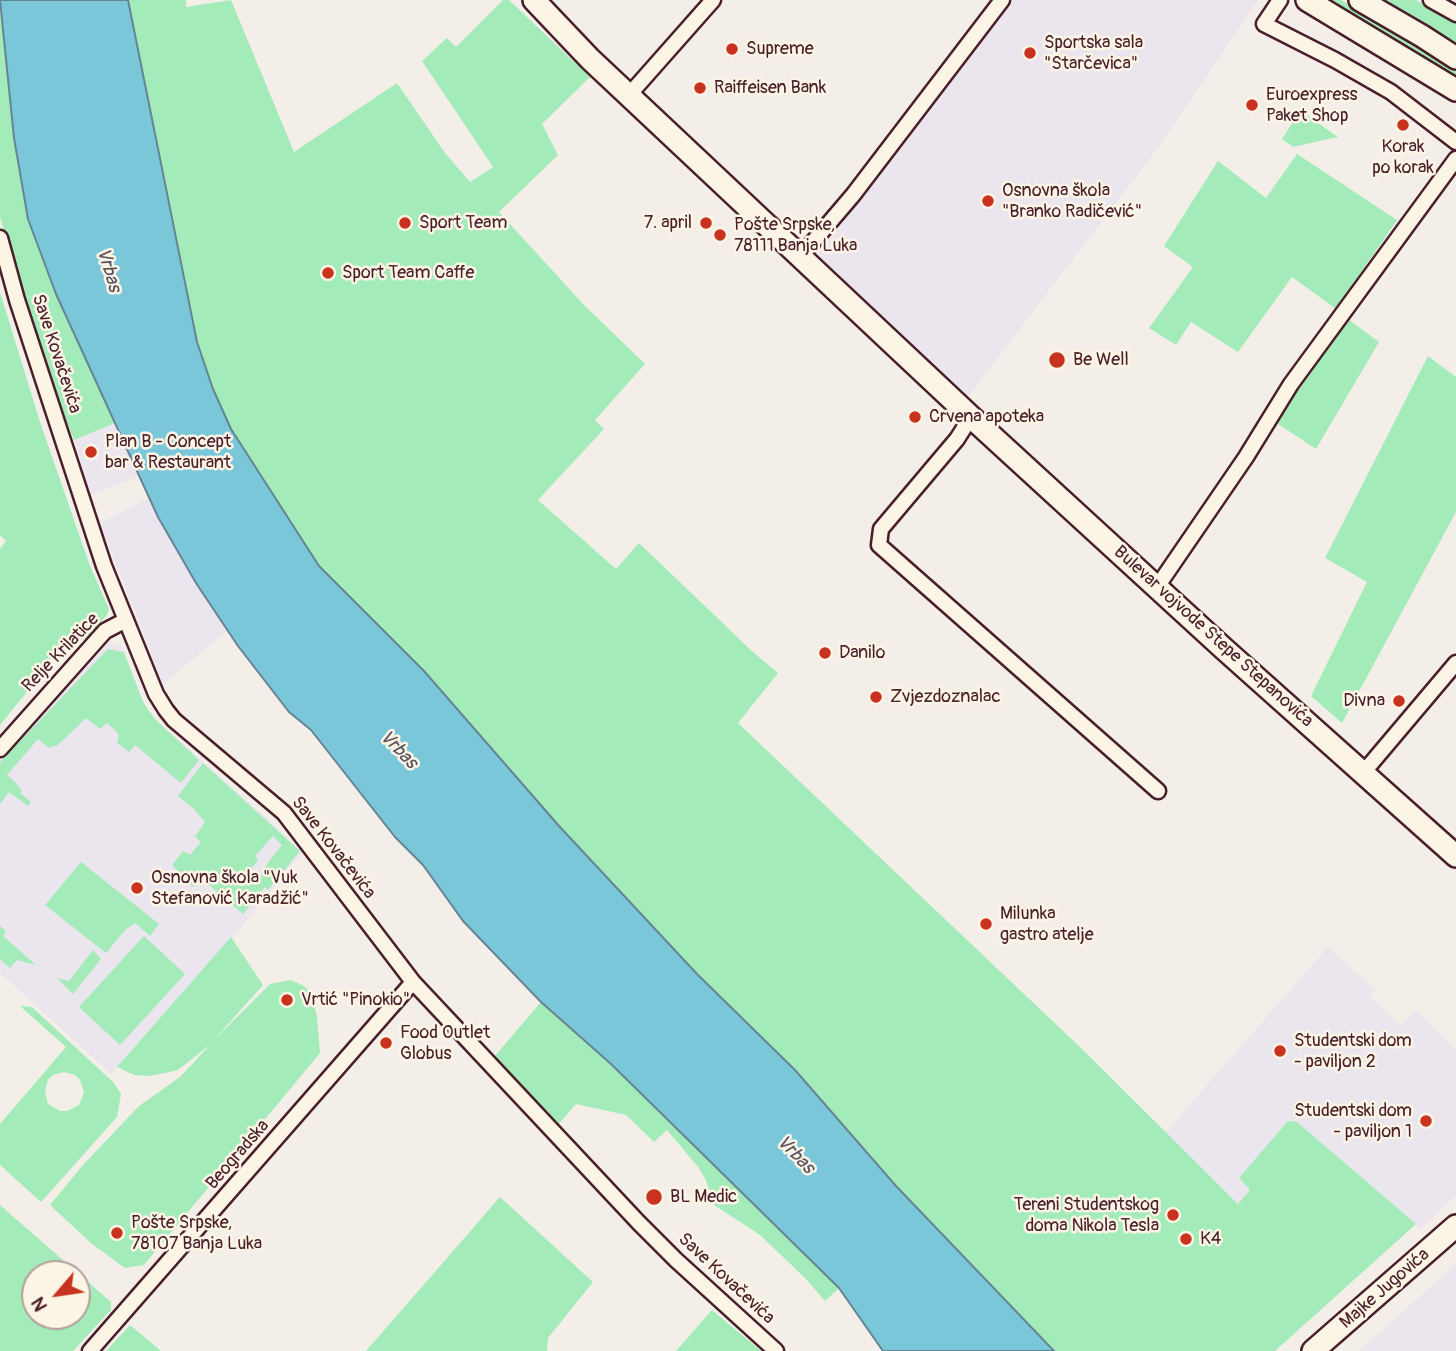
<!DOCTYPE html>
<meta charset="utf-8">
<style>
body{margin:0}
#map{position:relative;width:1456px;height:1351px;overflow:hidden;background:#f4eee9;font-family:Pangolin,sans-serif}
canvas{display:block}
.north{position:absolute;left:21px;top:1260px;width:70px;height:70px;box-sizing:border-box;background:#fcf5e5;border:2px solid #b59f9b;border-radius:50%;rotate:241deg;font-size:19px;font-weight:700;line-height:28px;text-align:center;color:#4a1f2b}
.north::after{content:'';display:block;margin:auto;width:24px;height:32px;background:#c8321e;clip-path:polygon(50% 0,100% 100%,50% 72%,0 100%)}
</style>
<div id="map">
<canvas width="1456" height="1351"></canvas>
<div class="north">N</div>
</div>
<script>
const context = document.querySelector('canvas').getContext('2d');
context.lineJoin = 'round';
function paint(path, color) {
  context.fillStyle = color;
  context.fill(path, 'evenodd');
}
function poly(rows) {
  const path = new Path2D();
  for (const r of rows) {
    path.moveTo(r[0], r[1]);
    for (let i = 2; i < r.length; i += 2) path.lineTo(r[i], r[i + 1]);
  }
  return path;
}
function stroke(path, color, width, dash) {
  context.strokeStyle = color;
  context.lineWidth = width;
  context.lineCap = dash ? 'butt' : 'round';
  context.setLineDash(dash || []);
  context.stroke(path);
}
function drawText(font, color, halo, rows, align = 'center') {
  context.font = font + ' Pangolin,sans-serif';
  context.lineWidth = 5;
  context.setLineDash([]);
  context.textBaseline = 'middle';
  context.strokeStyle = halo;
  context.fillStyle = color;
  for (const [text, x, y, turn = 0] of rows) {
    context.save();
    context.translate(x, y);
    context.rotate((+turn || 0) * Math.PI / 180);
    context.textAlign = isNaN(turn) ? turn : align;
    if (halo) context.strokeText(text, 0, 0);
    context.fillText(text, 0, 0);
    context.restore();
  }
}
const built = poly([
 [1014,0,1258,0,1158,148,967,398,818,255],
 [115,423,139,476,91,495,74,440],
 [149,498,196,583,228,630,163,684,100,523],
 [109,643,121,645,145,706,154,718,272,823,302,853,245,923,111,1074,0,973,0,757],
 [1328,947,1376,990,1370,996,1401,1025,1416,1010,1456,1050,1456,1195,1421,1229,1297,1122,1239,1178,1251,1190,1239,1204,1165,1133],
 [1456,1264,1456,1351,1359,1351]
]);
const green = poly([
 [128,0,186,0,186,7,231,0,294,152,397,83,445,153,470,182,493,167,422,61,447,38,456,47,503,0,509,0,590,77,542,124,558,155,499,212,583,304,645,364,595,420,604,429,538,500,616,569,639,543,754,653,778,673,738,723,1080,1047,1238,1204,1250,1190,1239,1178,1288,1121,1297,1122,1416,1224,1275,1351,1054,1351,896,1186,795,1070,697,974,559,826,424,671,319,566,231,429,213,389,197,342],
 [1324,0,1341,0,1456,69,1456,80],
 [1372,0,1416,0,1452,21,1456,23,1456,50],
 [0,11,28,219,56,294,115,423,74,440,40,354,0,217],
 [1300,111,1301,111,1338,137,1293,147,1282,139],
 [1297,154,1397,220,1336,309,1292,277,1238,352,1191,322,1176,345,1149,328,1193,267,1164,246,1218,161,1266,198],
 [0,292,40,422,90,566,109,609,107,615,86,639,75,633,0,725,0,549,6,541,0,535],
 [1345,317,1379,342,1316,449,1275,422],
 [1428,356,1456,377,1456,512,1342,723,1311,696,1367,582,1325,558],
 [108,649,124,652,143,702,154,718,199,760,181,783,135,745,129,752,117,743,119,734,107,723,100,729,86,718,58,745,49,748,38,739,7,775,16,783,22,791,20,793,31,802,28,806,9,792,0,804,0,762],
 [203,763,300,851,268,890,265,887,243,914,201,878,193,887,172,865,183,851,190,855,201,842,195,837,205,822,193,808,178,796],
 [273,836,282,845,267,864,259,880,261,883,248,872,258,860,255,856],
 [81,862,159,924,150,936,135,923,125,930,106,953,45,905],
 [0,926,6,931,3,936,36,965,17,960,10,968,0,959],
 [144,936,185,974,120,1045,79,1007],
 [231,937,263,985,213,1041,270,984,291,980,304,986,311,993,317,1017,320,1053,144,1265,125,1268,92,1244,50,1205,83,1165,139,1106,180,1077,211,1044,178,1070,165,1073,148,1076,134,1075,117,1067],
 [93,950,101,959,73,994,57,978,69,981],
 [541,1002,611,1064,839,1288,825,1301,805,1278,760,1235,714,1205,706,1180,698,1167,667,1130,654,1142,626,1115,576,1104,557,1126,494,1057],
 [20,1006,32,1007,114,1083,121,1094,117,1117,41,1202,0,1165,0,1124,66,1047],
 [64,1072,75,1075,80,1080,84,1093,79,1105,67,1111,60,1111,48,1104,45,1091,48,1080,53,1075],
 [500,1197,593,1282,548,1338,547,1351,366,1351],
 [0,1205,111,1302,111,1310,73,1351,0,1351],
 [77,1274,77,1316,35,1316,35,1274],
 [712,1310,761,1351,676,1351],
 [130,1325,141,1334,161,1351,106,1351]
]);
const water = poly([
 [0,0,128,0,197,342,213,389,231,429,319,566,424,671,559,826,697,974,795,1070,896,1186,1054,1351,883,1351,839,1288,611,1064,541,1002,463,921,423,865,395,837,311,730,289,712,238,646,196,583,158,517,56,294,28,219,14,138,0,0]
]);
const street = poly([
 [1280,0,1264,24,1335,60,1391,92,1456,142],
 [1431,0,1456,14],
 [629,95,713,0],
 [0,238,17,300,104,566,156,694,166,710,174,720,284,813,413,982,639,1223,676,1260,776,1351],
 [801,256,853,195,1002,0],
 [971,417,957,439,881,529,879,545,1158,791],
 [1157,587,1246,457,1291,384,1456,159],
 [0,749,105,631,126,620],
 [1363,773,1456,663],
 [90,1351,413,982]
]);
const secondary = poly([
 [534,0,590,59,971,417,1223,648,1456,856],
 [1307,0,1456,90],
 [1360,0,1422,36,1456,58],
 [1313,1351,1456,1226]
]);
const markers = [
 [732,49,7,"#c8321e"],
 [1030,53,7,"#c8321e"],
 [700,88,7,"#c8321e"],
 [1252,105,7,"#c8321e"],
 [1403,125,7,"#c8321e"],
 [988,201,7,"#c8321e"],
 [405,223,7,"#c8321e"],
 [706,223,7,"#c8321e"],
 [720,235,7,"#c8321e"],
 [328,273,7,"#c8321e"],
 [1057,360,9,"#c8321e"],
 [915,417,7,"#c8321e"],
 [91,452,7,"#c8321e"],
 [825,653,7,"#c8321e"],
 [876,697,7,"#c8321e"],
 [1399,701,7,"#c8321e"],
 [137,888,7,"#c8321e"],
 [986,924,7,"#c8321e"],
 [287,1000,7,"#c8321e"],
 [386,1043,7,"#c8321e"],
 [1280,1051,7,"#c8321e"],
 [1426,1121,7,"#c8321e"],
 [654,1197,9,"#c8321e"],
 [1173,1215,7,"#c8321e"],
 [117,1233,7,"#c8321e"],
 [1186,1239,7,"#c8321e"]
];
const poiNames = [
 ["Sportska sala",1044,43],
 ["\"Starčevica\"",1044,64],
 ["Supreme",746,49],
 ["Raiffeisen Bank",714,88],
 ["Euroexpress",1266,95],
 ["Paket Shop",1266,116],
 ["Korak",1403,147,"center"],
 ["po korak",1403,168,"center"],
 ["Osnovna škola",1002,191],
 ["\"Branko Radičević\"",1002,212],
 ["Sport Team",419,223],
 ["7. april",692,223,"right"],
 ["Pošte Srpske,",734,225],
 ["78111 Banja Luka",734,246],
 ["Sport Team Caffe",342,273],
 ["Be Well",1073,360],
 ["Crvena apoteka",929,417],
 ["Plan B - Concept",105,442],
 ["bar & Restaurant",105,463],
 ["Danilo",839,653],
 ["Zvjezdoznalac",890,697],
 ["Divna",1385,701,"right"],
 ["Osnovna škola \"Vuk",151,878],
 ["Stefanović Karadžić\"",151,899],
 ["Milunka",1000,914],
 ["gastro atelje",1000,935],
 ["Vrtić \"Pinokio\"",301,1000],
 ["Food Outlet",400,1033],
 ["Globus",400,1054],
 ["Studentski dom",1294,1041],
 ["- paviljon 2",1294,1062],
 ["Studentski dom",1412,1111,"right"],
 ["- paviljon 1",1412,1132,"right"],
 ["BL Medic",670,1197],
 ["Tereni Studentskog",1159,1205,"right"],
 ["doma Nikola Tesla",1159,1226,"right"],
 ["Pošte Srpske,",131,1223],
 ["78107 Banja Luka",131,1244],
 ["K4",1200,1239]
];
const streetNames = [
 ["Save Kovačevića",56,354,72],
 ["Bulevar vojvode Stepe Stepanovića",1213,637,42],
 ["Relje Krilatice",61,653,-46],
 ["Save Kovačevića",333,848,52],
 ["Beogradska",238,1155,-49],
 ["Save Kovačevića",726,1279,43],
 ["Majke Jugovića",1385,1289,-41]
];
const waterNames = [
 ["Vrbas",108,270,73],
 ["Vrbas",398,750,46],
 ["Vrbas",795,1155,46]
];
paint(built, '#ebe5ee');
paint(green, '#a3ecb9');
paint(water, '#7bc7da');
stroke(water, '#678494', 2);
stroke(street, '#4a1f2b', 19);
stroke(secondary, '#4a1f2b', 26);
stroke(street, '#fcf5e5', 14);
stroke(secondary, '#fcf5e5', 21);
for (const [x, y, r, color] of markers) {
  const dot = new Path2D();
  dot.arc(x, y, r, 0, 2 * Math.PI);
  context.fillStyle = color;
  context.fill(dot);
  stroke(dot, '#fcf5e5', 2.5);
}
drawText('18px', '#4a1f2b', '#fcf5e5', poiNames, 'left');
drawText('18px', '#4a1f2b', '#fcf5e5', streetNames);
drawText('italic 19px', '#595160', '#fcf5e5', waterNames);
</script>
